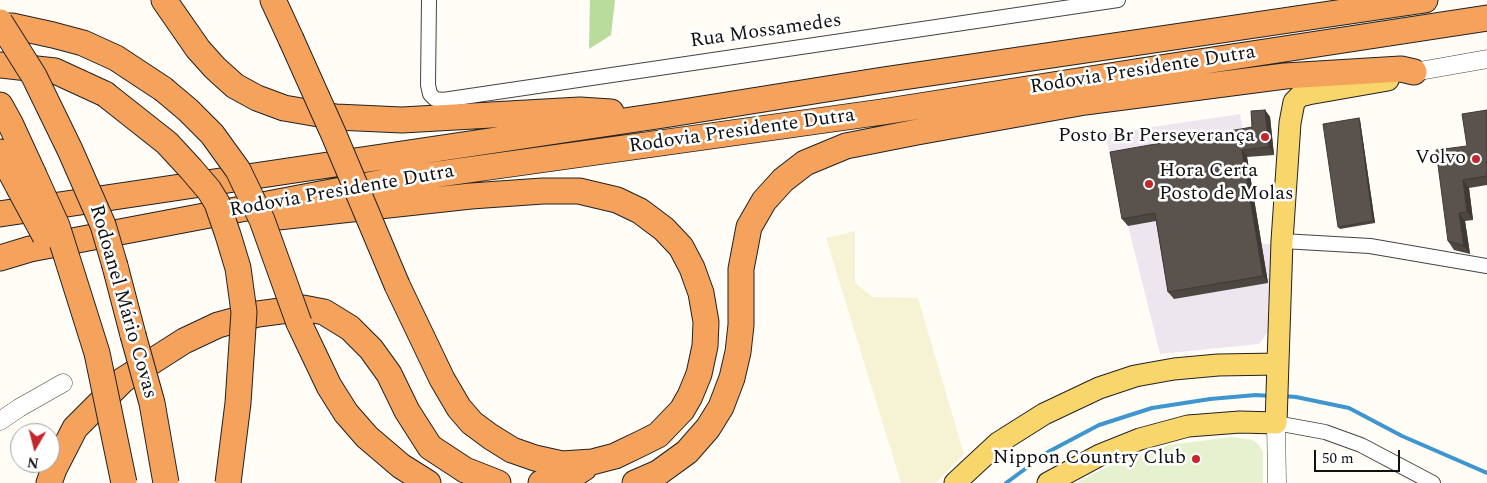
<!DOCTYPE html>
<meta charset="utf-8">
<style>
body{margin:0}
#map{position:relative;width:1487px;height:483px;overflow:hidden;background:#fffdf5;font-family:Spectral,serif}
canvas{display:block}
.north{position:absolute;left:10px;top:423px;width:50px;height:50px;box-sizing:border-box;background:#fff;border:1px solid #a0a0a0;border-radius:50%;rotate:188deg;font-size:14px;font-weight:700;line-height:20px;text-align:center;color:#111}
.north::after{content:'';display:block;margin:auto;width:18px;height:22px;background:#c4262e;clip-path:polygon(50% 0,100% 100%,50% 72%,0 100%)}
.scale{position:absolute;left:1314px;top:450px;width:86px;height:22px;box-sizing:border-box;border:2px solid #111;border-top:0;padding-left:6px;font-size:15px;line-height:18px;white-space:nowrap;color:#111;-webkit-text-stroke:4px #fff;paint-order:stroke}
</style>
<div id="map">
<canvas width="1487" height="483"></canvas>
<div class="north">N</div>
<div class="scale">50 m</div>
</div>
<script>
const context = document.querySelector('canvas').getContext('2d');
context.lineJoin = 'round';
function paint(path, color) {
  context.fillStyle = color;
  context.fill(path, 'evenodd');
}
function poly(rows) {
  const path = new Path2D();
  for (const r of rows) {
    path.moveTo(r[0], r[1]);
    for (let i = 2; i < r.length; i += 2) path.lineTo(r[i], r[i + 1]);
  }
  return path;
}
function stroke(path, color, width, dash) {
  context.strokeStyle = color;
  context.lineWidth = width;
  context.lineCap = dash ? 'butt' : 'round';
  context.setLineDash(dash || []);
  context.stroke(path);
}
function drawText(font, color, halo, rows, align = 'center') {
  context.font = font + ' Spectral,serif';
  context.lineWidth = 5;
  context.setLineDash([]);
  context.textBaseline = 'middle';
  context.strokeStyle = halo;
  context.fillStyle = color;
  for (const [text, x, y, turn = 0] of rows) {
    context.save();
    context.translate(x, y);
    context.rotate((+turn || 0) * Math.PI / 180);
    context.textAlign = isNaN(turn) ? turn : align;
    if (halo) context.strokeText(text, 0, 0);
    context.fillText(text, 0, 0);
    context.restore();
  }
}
const industrial = poly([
 [1240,114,1262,244,1272,244,1268,332,1259,344,1160,354,1105,134]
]);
const farmland = poly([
 [855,231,855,283,873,297,918,298,964,454,936,483,901,483,826,238]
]);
const forest = poly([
 [590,0,615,0,611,35,589,49]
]);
const pitch = poly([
 [1231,437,1253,440,1259,445,1263,452,1263,483,1076,483,1109,466,1169,445]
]);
const stream = poly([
 [1283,396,1296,397,1349,408,1402,436,1487,473],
 [1006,483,1048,452,1099,425,1152,408,1210,399,1256,395,1271,396]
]);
const minor = poly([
 [429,0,428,85,430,94,435,99,443,100,1118,0],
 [1282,241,1370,246,1487,266],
 [1276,423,1325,432,1361,445,1433,483]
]);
const tertiary = poly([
 [1414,72,1487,59],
 [0,421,19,408,63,383],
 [1276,423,1277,483]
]);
const primary = poly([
 [955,483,998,443,1044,414,1099,388,1135,376,1174,369,1218,365,1278,364],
 [1048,483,1100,455,1140,439,1188,426,1240,422,1276,423,1282,241,1290,123,1294,102,1300,96,1308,94,1388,80]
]);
const motorway = poly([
 [164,0,198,49,215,68,235,86,257,98,284,108,336,117,402,120,580,110,611,112],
 [273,0,291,39],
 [0,26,12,26,53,35,83,43,116,58,163,89],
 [0,65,55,71,105,94],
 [0,105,10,123,33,173],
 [0,152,18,186],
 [0,214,664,115,883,80,1425,0],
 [278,217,471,196,543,191,579,191,617,200,640,211,664,229,681,247,692,268,701,293,706,322,705,346,699,374,690,396,682,410,658,435,642,443,615,456,592,462,562,464,535,458,512,450,491,437,472,423,459,408,442,379,397,285],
 [0,258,30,249,389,181,882,112,1173,66,1487,18],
 [115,266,133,335],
 [299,323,329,386,346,413,367,437,401,466,428,483],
 [49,483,54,469,75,428,123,380,184,341,218,325,258,314,303,308,324,312,350,328,371,349,389,374,407,411,430,447,465,470,498,483],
 [541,483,572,476,584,468],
 [635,483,658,473,687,452,708,428,721,407,732,378,738,352,741,325,741,269,749,227,764,201,783,180,805,163,846,146,917,132,1085,102,1285,76,1401,69,1414,72]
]);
const motorwayBridge = poly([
 [0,22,34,76,70,150,103,225,115,266],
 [291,39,334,135,397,285],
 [163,89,188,110,212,134,238,170,262,220,299,323],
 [105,94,167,143,191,169,209,190,217,203,228,235,238,268,244,312,238,403,228,483],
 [33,173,57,226,97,353,124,483],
 [18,186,45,236],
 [133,335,152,403,166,483]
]);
const wall = poly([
 [1265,110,1270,117,1274,155,1247,157,1268,283,1174,299,1168,292,1156,221,1128,226,1122,219,1252,127],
 [1487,110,1487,185,1469,188,1473,220,1465,221,1470,254,1454,250,1448,241,1467,146],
 [1360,120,1375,223,1340,229,1338,227]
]);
const shadedWall = poly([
 [1265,110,1270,117,1274,155,1269,147],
 [1359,118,1360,120,1375,223,1373,221],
 [1242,150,1247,157,1268,283,1263,276],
 [1463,180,1469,188,1473,220,1467,212],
 [1459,213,1465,221,1470,254,1464,246]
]);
const building = poly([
 [1265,110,1269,147,1242,150,1263,276,1168,292,1155,213,1122,219,1110,152,1252,127,1251,111,1265,110],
 [1487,110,1487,176,1463,180,1467,212,1459,213,1464,246,1448,241,1436,150,1467,146,1462,114,1487,110],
 [1359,118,1373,221,1338,227,1323,124,1359,118]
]);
const markers = [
 [1265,137,5,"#c4262e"],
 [1476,159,5,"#c4262e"],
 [1149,184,5,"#c4262e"],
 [1196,459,5,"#c4262e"]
];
const streetNames = [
 ["Rua Mossamedes",766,32,-8],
 ["Rodovia Presidente Dutra",1143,71,-9],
 ["Rodovia Presidente Dutra",742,132,-8],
 ["Rodovia Presidente Dutra",342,192,-10],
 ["Rodoanel Mário Covas",122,302,74]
];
const poiNames = [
 ["Posto Br Perseverança",1255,137],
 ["Volvo",1466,159],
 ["Hora Certa",1159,172,"left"],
 ["Posto de Molas",1159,195,"left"],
 ["Nippon Country Club",1186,459]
];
paint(industrial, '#eee6ef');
paint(farmland, '#f6f3d4');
paint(forest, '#b9dc9c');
paint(pitch, '#e6f2cf');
stroke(stream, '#3f96cf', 4);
stroke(minor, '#444', 16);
stroke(tertiary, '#444', 19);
stroke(primary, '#222', 23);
stroke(motorway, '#222', 27);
stroke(minor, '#fff', 14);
stroke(tertiary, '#fff', 18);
stroke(primary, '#f9d66b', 21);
stroke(motorway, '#f5a25d', 25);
stroke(motorwayBridge, '#222', 27, []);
stroke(motorwayBridge, '#f5a25d', 25);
paint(wall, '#4d4742');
paint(shadedWall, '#3f3936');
paint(building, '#5a524d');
stroke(building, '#3f3936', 1);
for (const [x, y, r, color] of markers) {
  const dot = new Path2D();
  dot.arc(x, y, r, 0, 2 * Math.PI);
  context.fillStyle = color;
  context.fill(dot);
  stroke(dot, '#fff', 2);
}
drawText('20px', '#111', '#fff', streetNames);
drawText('20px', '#111', '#fff', poiNames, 'right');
</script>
